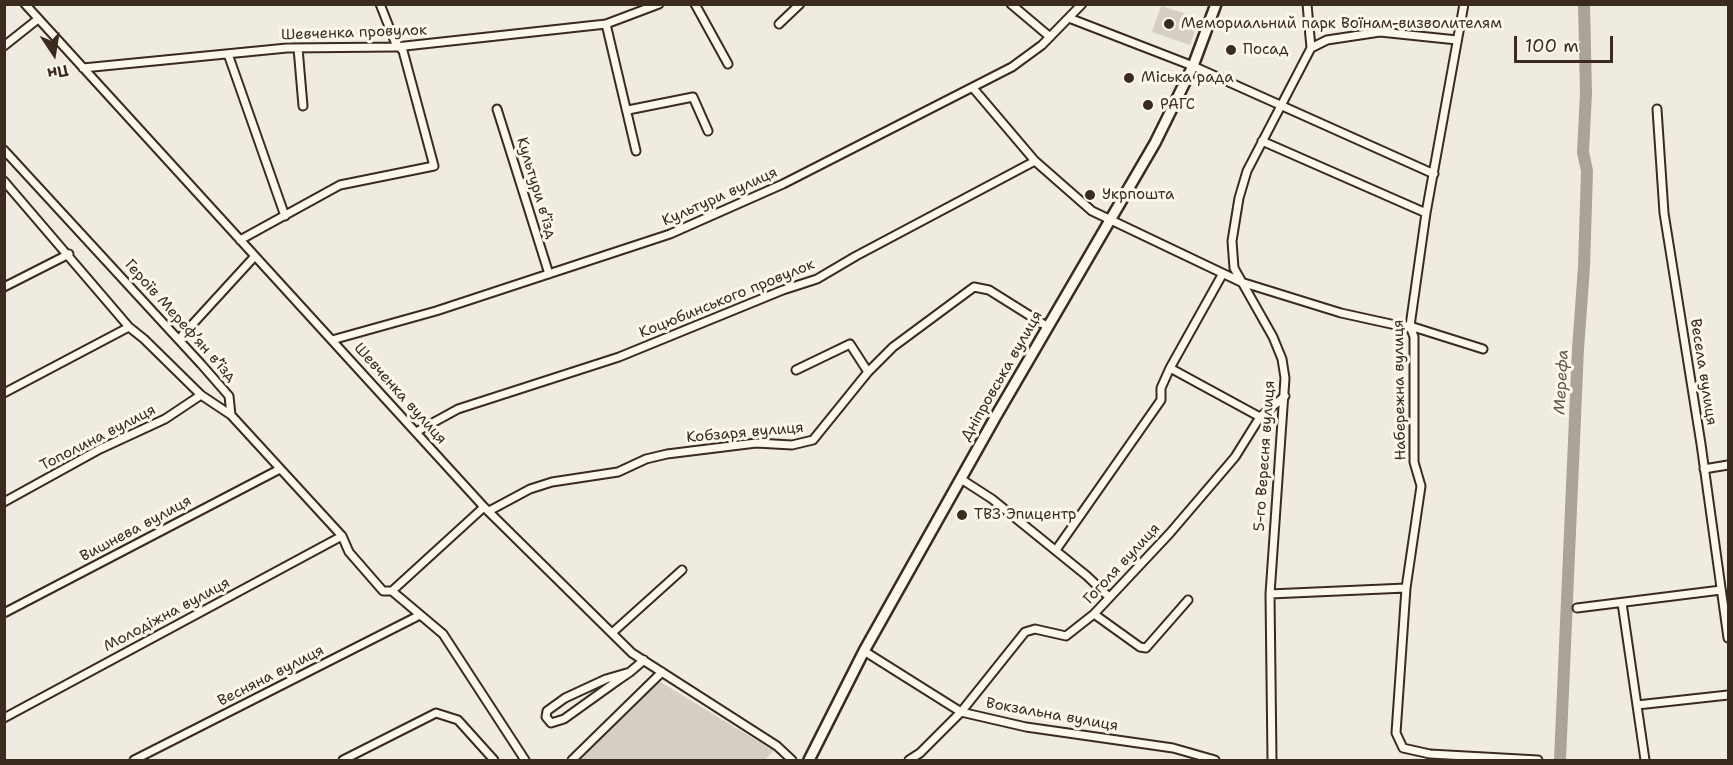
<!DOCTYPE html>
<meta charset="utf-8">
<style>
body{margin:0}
#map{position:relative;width:1733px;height:765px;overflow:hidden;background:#f0ebe0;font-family:"Shantell Sans",sans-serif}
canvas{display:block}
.frame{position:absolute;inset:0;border:6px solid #3b2a1e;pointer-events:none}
.north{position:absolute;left:24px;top:24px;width:60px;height:60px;-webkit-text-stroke:4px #fbf7ec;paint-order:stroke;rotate:168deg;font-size:16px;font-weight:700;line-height:24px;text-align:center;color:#3b2a1e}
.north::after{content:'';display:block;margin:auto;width:21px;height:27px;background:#3b2a1e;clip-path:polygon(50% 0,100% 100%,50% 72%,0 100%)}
.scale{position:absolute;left:1514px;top:36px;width:99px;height:27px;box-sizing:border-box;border:3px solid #3b2a1e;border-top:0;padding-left:8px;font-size:18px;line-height:21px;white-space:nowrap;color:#3b2a1e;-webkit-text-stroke:4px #fbf7ec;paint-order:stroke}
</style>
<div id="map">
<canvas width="1733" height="765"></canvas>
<div class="frame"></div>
<div class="north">Пн</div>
<div class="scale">100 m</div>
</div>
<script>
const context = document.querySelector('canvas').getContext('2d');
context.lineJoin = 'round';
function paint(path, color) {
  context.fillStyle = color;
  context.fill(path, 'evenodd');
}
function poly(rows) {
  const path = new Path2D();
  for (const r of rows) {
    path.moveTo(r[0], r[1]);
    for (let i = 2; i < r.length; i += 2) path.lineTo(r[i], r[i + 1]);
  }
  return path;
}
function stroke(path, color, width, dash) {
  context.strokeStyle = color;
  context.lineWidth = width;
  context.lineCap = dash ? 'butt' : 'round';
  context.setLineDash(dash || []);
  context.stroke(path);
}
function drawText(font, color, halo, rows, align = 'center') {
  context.font = font + ' "Shantell Sans",sans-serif';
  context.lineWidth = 6;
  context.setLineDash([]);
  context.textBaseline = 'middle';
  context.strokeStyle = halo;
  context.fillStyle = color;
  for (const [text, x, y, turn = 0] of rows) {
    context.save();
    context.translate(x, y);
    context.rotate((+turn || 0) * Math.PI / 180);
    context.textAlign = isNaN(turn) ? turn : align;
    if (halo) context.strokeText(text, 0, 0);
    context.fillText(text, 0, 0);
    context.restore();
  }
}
const green = poly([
 [1161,6,1199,18,1190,45,1152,32],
 [657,680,774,751,764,760,575,760]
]);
const river = poly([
 [1560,760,1578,349,1584,267,1587,171,1583,152,1586,93,1584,4]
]);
const minor = poly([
 [25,4,484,507,632,653,777,746,792,760],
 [695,4,728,64],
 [1011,4,1050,37],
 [1464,4,1426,213,1410,326,1414,337,1414,462,1421,486,1406,588,1396,733,1403,748,1430,754,1538,760],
 [1069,18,1193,66,1434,174],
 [606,24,636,151],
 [779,24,800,4],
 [4,46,38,19],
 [298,48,303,106],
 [1311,48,1327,40,1380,32,1457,40],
 [228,54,285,216],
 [83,68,287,48,396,47,606,24,659,4],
 [973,88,1035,161,1092,211,1241,282,1341,313,1400,326,1410,326,1483,349],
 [497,109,549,274],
 [1657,109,1664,213,1701,444,1728,638],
 [628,110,693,97,708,131],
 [1262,141,1426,213],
 [4,150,201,364,229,396,231,415,342,536,349,552,383,591,392,591,443,634,525,760],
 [4,181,129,327,144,339,201,395,231,415],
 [240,240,340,185,434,166,403,51,395,42,380,4],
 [1222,275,1170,368,1260,417],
 [4,287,69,254],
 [179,339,255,256],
 [332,340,436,311,670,234,783,184,1012,67,1042,45,1082,4],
 [796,370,850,344,868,372],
 [4,393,129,327],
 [416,432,458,409,619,357,783,290,817,279,856,256,1035,161],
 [1704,469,1728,465],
 [961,479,992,499,1087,576,1109,597],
 [4,502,100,449,165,419,201,395],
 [489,511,530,489,552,482,618,472,646,459,667,454,756,443,792,445,813,440,868,372,893,347,974,287,989,290,1048,327],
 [1056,550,1161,400,1161,388,1170,368],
 [392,591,484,507],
 [1270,594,1406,588],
 [1622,603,1645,760],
 [1577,608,1721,590],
 [4,613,280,469],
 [1094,614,1140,647,1146,648,1188,600],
 [612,633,682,570],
 [864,651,961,712,1026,727,1173,748,1215,760],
 [630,672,606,679,565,698,547,711,546,717,551,723,564,719,617,681,630,672,644,660],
 [1637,705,1728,695],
 [4,718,342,536],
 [134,760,420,615],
 [343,760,436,713,458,720,494,760],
 [572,760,662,672],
 [909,760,920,753,961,712,1025,632,1035,629,1066,636,1094,614,1170,533,1235,457,1260,417,1285,396],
 [1272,760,1270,594,1285,378,1282,359,1273,337,1234,268,1232,241,1239,198,1247,171,1311,48,1307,4]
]);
const highway = poly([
 [809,760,864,651,996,416,1155,143,1193,66,1216,4]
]);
const markers = [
 [1169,24,6,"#3b2a1e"],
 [1231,50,6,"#3b2a1e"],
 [1129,78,6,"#3b2a1e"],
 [1148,105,6,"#3b2a1e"],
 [1090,195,6,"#3b2a1e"],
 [962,515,6,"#3b2a1e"]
];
const poiNames = [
 ["Мемориальний парк Воїнам-визволителям",1181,24],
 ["Посад",1243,50],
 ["Міська рада",1141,78],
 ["РАГС",1160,105],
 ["Укрпошта",1102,195],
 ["ТВЗ Эпицентр",974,515]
];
const streetNames = [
 ["Шевченка провулок",354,33,-2],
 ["Культури в’їзд",536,188,73],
 ["Культури вулиця",720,197,-24],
 ["Коцюбинського провулок",727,299,-22],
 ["Героїв Мерефʼян вʼїзд",180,321,48],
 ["Весела вулиця",1703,372,81],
 ["Дніпровська вулиця",1002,376,-60],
 ["Набережна вулиця",1400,390,-91],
 ["Шевченка вулиця",400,394,48],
 ["Кобзаря вулиця",745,433,-5],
 ["Тополина вулиця",98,438,-27],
 ["5-го Вересня вулиця",1265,456,-86],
 ["Вишнева вулиця",136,529,-28],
 ["Гоголя вулиця",1122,564,-47],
 ["Молодіжна вулиця",167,615,-28],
 ["Весняна вулиця",271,676,-27],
 ["Вокзальна вулиця",1052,715,10]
];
const waterNames = [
 ["Мерефа",1562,382,-87]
];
paint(green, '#d5cec3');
stroke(river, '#aca397', 12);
stroke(minor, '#3b2a1e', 11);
stroke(highway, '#3b2a1e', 14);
stroke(minor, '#fbf7ec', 7);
stroke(highway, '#fbf7ec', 9);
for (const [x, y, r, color] of markers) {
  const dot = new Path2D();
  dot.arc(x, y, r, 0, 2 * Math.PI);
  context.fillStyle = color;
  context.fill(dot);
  stroke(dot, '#fbf7ec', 2);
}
drawText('15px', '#3b2a1e', '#fbf7ec', poiNames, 'left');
drawText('15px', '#3b2a1e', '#fbf7ec', streetNames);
drawText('italic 16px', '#635448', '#fbf7ec', waterNames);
</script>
